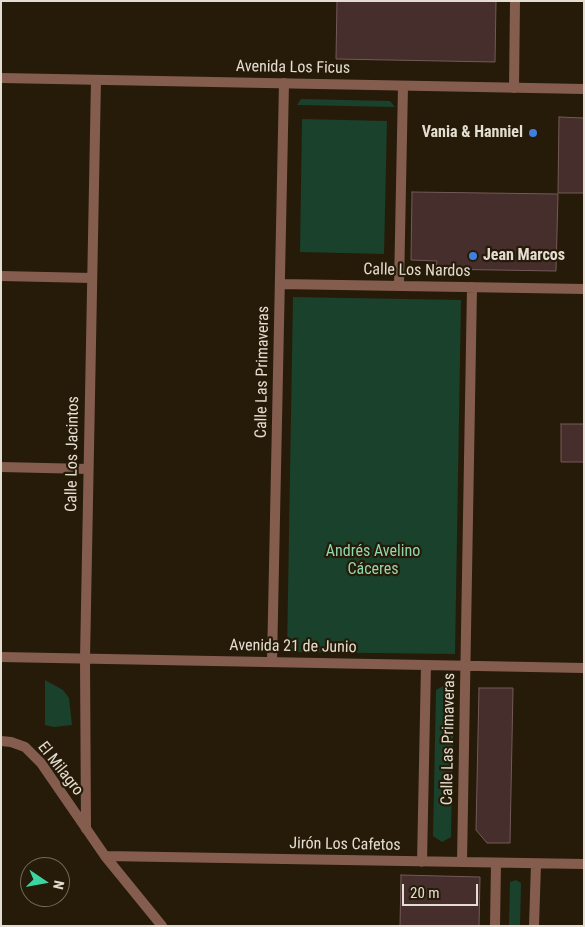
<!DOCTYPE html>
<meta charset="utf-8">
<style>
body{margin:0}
#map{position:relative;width:585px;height:927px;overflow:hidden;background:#261b08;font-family:"Roboto Condensed",sans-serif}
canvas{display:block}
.frame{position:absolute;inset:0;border:2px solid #e4ddd1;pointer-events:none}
.north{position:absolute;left:20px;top:857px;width:50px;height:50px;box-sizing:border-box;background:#261b08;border:1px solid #726958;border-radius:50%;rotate:102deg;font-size:14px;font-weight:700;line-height:20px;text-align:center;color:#e4ddd1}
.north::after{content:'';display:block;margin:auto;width:18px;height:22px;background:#3dd4a3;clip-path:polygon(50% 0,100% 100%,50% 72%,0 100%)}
.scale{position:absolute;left:402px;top:884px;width:76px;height:22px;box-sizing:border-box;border:2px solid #e4ddd1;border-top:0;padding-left:6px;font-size:15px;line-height:18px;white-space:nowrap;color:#e4ddd1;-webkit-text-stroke:4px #261b08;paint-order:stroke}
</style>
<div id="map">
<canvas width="585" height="927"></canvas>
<div class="frame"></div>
<div class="north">N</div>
<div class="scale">20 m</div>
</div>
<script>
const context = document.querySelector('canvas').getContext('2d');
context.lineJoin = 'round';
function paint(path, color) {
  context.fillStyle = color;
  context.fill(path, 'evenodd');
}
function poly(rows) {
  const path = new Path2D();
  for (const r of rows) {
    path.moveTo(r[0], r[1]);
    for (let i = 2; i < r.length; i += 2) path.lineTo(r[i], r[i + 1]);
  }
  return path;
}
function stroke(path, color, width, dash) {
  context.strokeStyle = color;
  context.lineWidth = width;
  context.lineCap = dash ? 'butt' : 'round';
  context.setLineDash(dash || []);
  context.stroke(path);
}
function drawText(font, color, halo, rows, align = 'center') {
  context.font = font + ' "Roboto Condensed",sans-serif';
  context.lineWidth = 4.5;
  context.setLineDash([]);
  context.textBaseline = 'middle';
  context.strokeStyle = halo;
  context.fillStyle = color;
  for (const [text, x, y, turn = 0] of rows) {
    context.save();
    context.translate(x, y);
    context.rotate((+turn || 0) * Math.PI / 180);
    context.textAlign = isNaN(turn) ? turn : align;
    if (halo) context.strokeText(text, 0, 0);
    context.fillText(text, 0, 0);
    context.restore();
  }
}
const green = poly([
 [301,99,390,101,395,107,297,105],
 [302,119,387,121,384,254,300,252],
 [293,297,461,300,455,654,287,652],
 [45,680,63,690,69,698,72,725,54,727,45,725],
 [445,685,454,690,451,837,442,842,433,836,436,690],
 [516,880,521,883,520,926,509,926,510,882]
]);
const building = poly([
 [337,1,496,1,495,62,336,59,337,1],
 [559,117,584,118,584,193,558,193,559,117],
 [412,192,558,194,556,271,436,269,437,261,411,260,412,192],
 [561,424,584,424,584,462,561,462,561,424],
 [479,688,513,688,510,843,487,843,476,830,479,688],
 [401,875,480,877,479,926,400,926,401,875]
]);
const minor = poly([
 [514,88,515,1],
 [1,276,92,278],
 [280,284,584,289],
 [399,286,403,86],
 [1,467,88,469],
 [1,657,584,668],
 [272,662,284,83],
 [1,741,11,742,25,747,41,763,105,856,162,926],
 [86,829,85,659,96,80],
 [105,856,584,864],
 [422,862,426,665],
 [462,862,472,287],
 [495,926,496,863],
 [534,926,536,864]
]);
const tertiary = poly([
 [1,78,584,89]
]);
const markers = [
 [533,133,5,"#3f7fe0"],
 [473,256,5,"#3f7fe0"]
];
const streetNames = [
 ["Avenida Los Ficus",293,68,1],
 ["Calle Los Nardos",417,271,1],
 ["Calle Las Primaveras",263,372,-89],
 ["Calle Los Jacintos",73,454,-89],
 ["Avenida 21 de Junio",293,647,1],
 ["Calle Las Primaveras",449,739,-89],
 ["El Milagro",60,769,52],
 ["Jirón Los Cafetos",345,845,1]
];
const poiNames = [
 ["Vania & Hanniel",523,133],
 ["Jean Marcos",483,256,"left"]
];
const parkNames = [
 ["Andrés Avelino",373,552],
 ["Cáceres",373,570]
];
paint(green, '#1a412c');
paint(building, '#462e2d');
stroke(building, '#745958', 1);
stroke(minor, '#855d4f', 10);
stroke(tertiary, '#855d4f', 10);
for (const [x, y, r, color] of markers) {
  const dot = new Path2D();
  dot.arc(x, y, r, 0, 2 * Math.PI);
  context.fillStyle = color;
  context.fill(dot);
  stroke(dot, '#261b08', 2);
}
drawText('16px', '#e4ddd1', '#261b08', streetNames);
drawText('bold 16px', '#e4ddd1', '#261b08', poiNames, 'right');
drawText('16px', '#90d9ae', '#261b08', parkNames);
</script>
